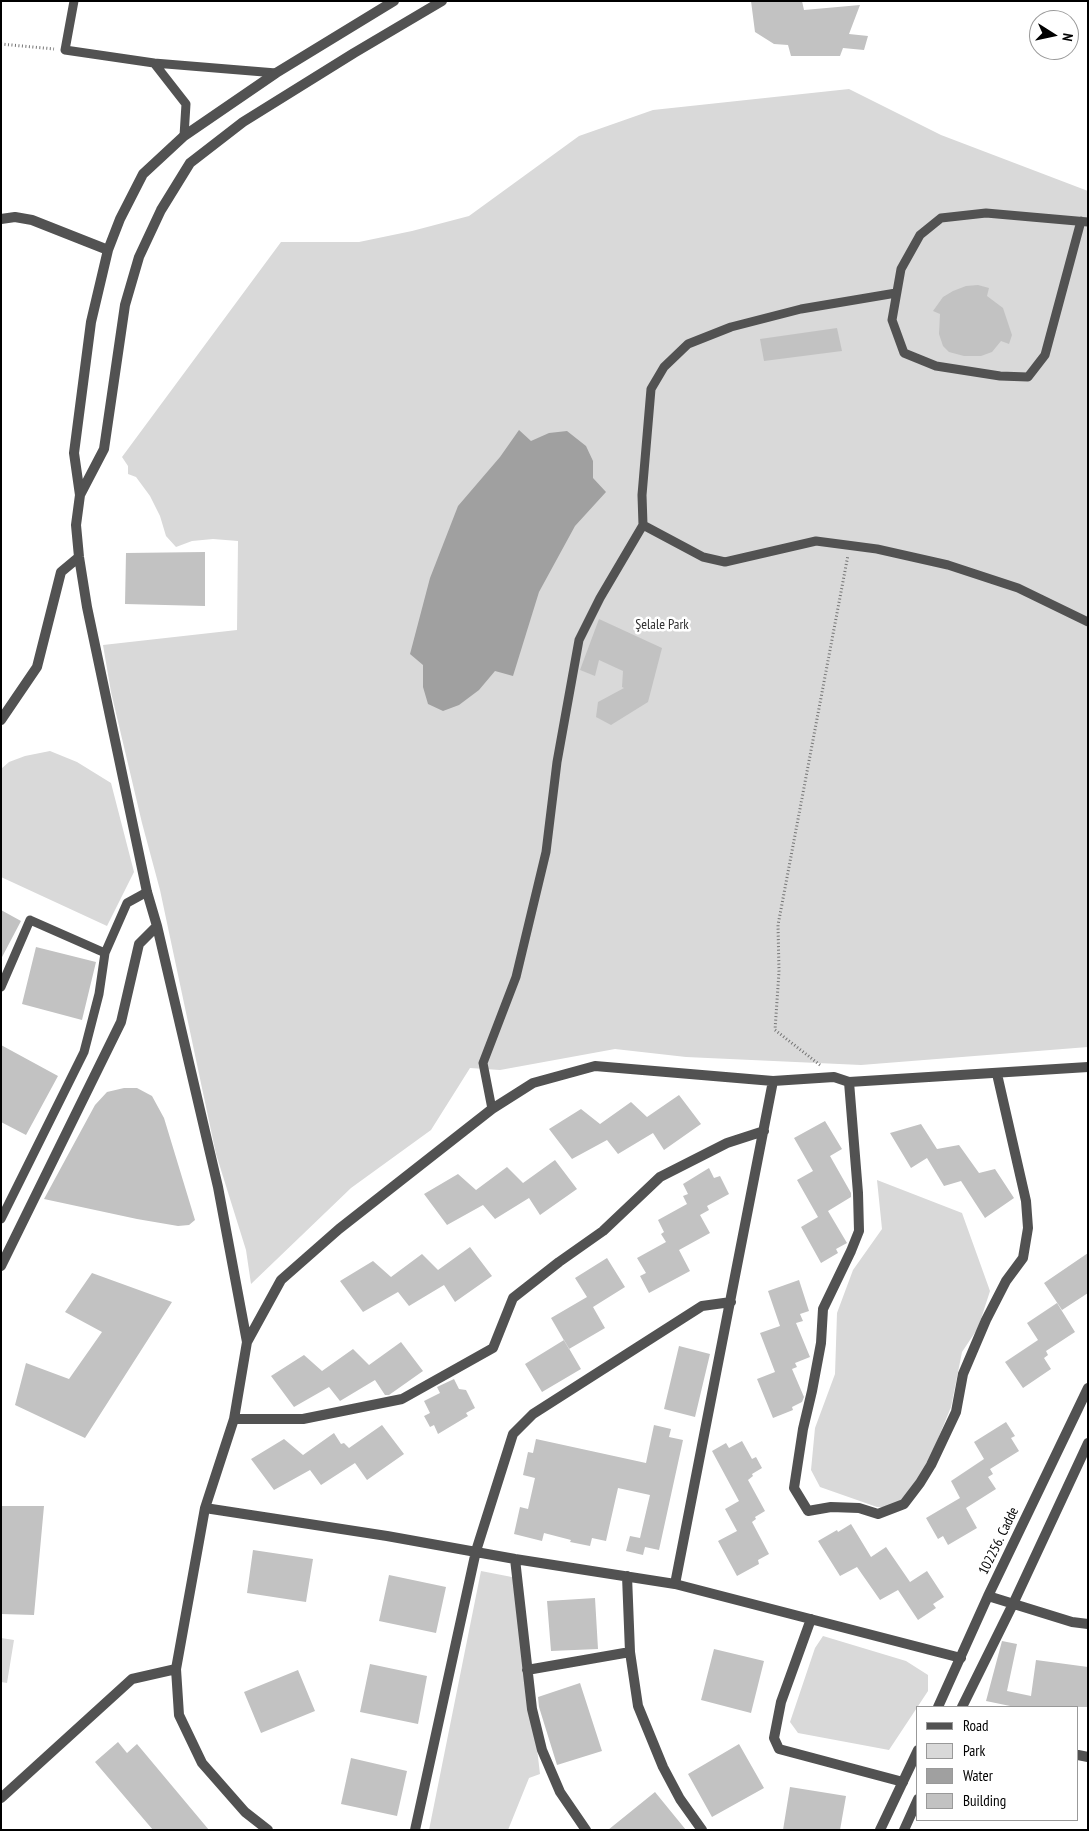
<!DOCTYPE html>
<meta charset="utf-8">
<style>
body{margin:0}
#map{position:relative;width:1089px;height:1831px;overflow:hidden;background:#fff;font-family:"PT Sans Narrow",sans-serif}
canvas{display:block}
.frame{position:absolute;inset:0;border:2px solid #000;pointer-events:none}
.legend{position:absolute;left:916px;top:1706px;width:162px;height:115px;box-sizing:border-box;background:#fff;border:1px solid #999;margin:0;padding:6px 9px;list-style:none;font-size:15px;color:#000}
.legend li{display:flex;align-items:center;gap:10px;height:25px}
.legend b{width:25px;border:1px solid #999}
.north{position:absolute;left:1029px;top:10px;width:50px;height:50px;box-sizing:border-box;background:#fff;border:1px solid #999;border-radius:50%;rotate:100deg;font-size:14px;font-weight:700;line-height:20px;text-align:center;color:#000}
.north::after{content:'';display:block;margin:auto;width:18px;height:22px;background:#000;clip-path:polygon(50% 0,100% 100%,50% 72%,0 100%)}
</style>
<div id="map">
<canvas width="1089" height="1831"></canvas>
<div class="frame"></div>
<ul class="legend">
<li><b style="height:6px;background:#525252"></b>Road</li>
<li><b style="height:14px;background:#d9d9d9"></b>Park</li>
<li><b style="height:14px;background:#a0a0a0"></b>Water</li>
<li><b style="height:14px;background:#c2c2c2"></b>Building</li>
</ul>
<div class="north">N</div>
</div>
<script>
const context = document.querySelector('canvas').getContext('2d');
context.lineJoin = 'round';
function paint(path, color) {
  context.fillStyle = color;
  context.fill(path, 'evenodd');
}
function poly(rows) {
  const path = new Path2D();
  for (const r of rows) {
    path.moveTo(r[0], r[1]);
    for (let i = 2; i < r.length; i += 2) path.lineTo(r[i], r[i + 1]);
  }
  return path;
}
function stroke(path, color, width, dash) {
  context.strokeStyle = color;
  context.lineWidth = width;
  context.lineCap = dash ? 'butt' : 'round';
  context.setLineDash(dash || []);
  context.stroke(path);
}
function drawText(font, color, halo, rows, align = 'center') {
  context.font = font + ' "PT Sans Narrow",sans-serif';
  context.lineWidth = 5;
  context.setLineDash([]);
  context.textBaseline = 'middle';
  context.strokeStyle = halo;
  context.fillStyle = color;
  for (const [text, x, y, turn = 0] of rows) {
    context.save();
    context.translate(x, y);
    context.rotate((+turn || 0) * Math.PI / 180);
    context.textAlign = isNaN(turn) ? turn : align;
    if (halo) context.strokeText(text, 0, 0);
    context.fillText(text, 0, 0);
    context.restore();
  }
}
const green = poly([
 [849,89,941,135,1088,191,1088,1047,861,1065,686,1057,615,1049,500,1070,470,1068,431,1130,351,1188,251,1284,246,1250,216,1154,160,890,142,823,111,692,103,645,237,630,238,541,213,539,192,541,176,547,166,536,160,516,150,496,136,477,128,474,128,466,122,457,281,242,359,242,412,231,469,216,579,136,653,110],
 [50,751,77,762,111,783,134,872,107,926,1,877,1,769,9,762,25,756],
 [877,1180,962,1213,990,1291,978,1328,962,1352,951,1407,919,1485,896,1508,877,1507,820,1487,811,1470,815,1428,835,1374,837,1313,853,1270,882,1229],
 [481,1571,517,1578,540,1774,529,1778,508,1830,429,1830],
 [823,1636,906,1661,928,1675,928,1691,889,1750,798,1733,790,1722,815,1648],
 [1,1638,14,1640,7,1683,1,1682]
]);
const water = poly([
 [519,430,531,441,549,433,567,431,586,446,593,461,593,478,606,492,575,526,539,592,513,676,495,671,479,690,459,705,443,711,428,704,423,687,423,665,410,654,430,578,458,506,500,457]
]);
const building = poly([
 [751,1,802,1,804,10,860,5,849,34,868,36,864,50,843,48,840,56,791,56,788,45,774,44,755,32],
 [978,285,989,288,987,296,1003,308,1012,335,1009,344,1001,341,992,352,981,356,964,356,949,352,943,346,939,334,940,314,933,311,943,297,953,291,966,286],
 [837,328,842,351,764,361,760,339],
 [205,552,205,606,125,604,126,553],
 [599,619,662,648,648,702,611,725,596,717,598,702,624,688,622,687,623,671,599,660,595,676,580,670],
 [1,910,21,921,1,959],
 [36,947,96,962,82,1020,22,1004],
 [1,1045,58,1076,26,1135,1,1122],
 [124,1088,137,1088,152,1096,164,1118,195,1220,189,1225,178,1226,137,1219,44,1199,95,1105,107,1092],
 [679,1095,701,1124,664,1150,653,1133,618,1154,607,1140,572,1159,549,1129,581,1109,600,1124,631,1102,647,1117],
 [825,1121,842,1149,830,1156,851,1193,851,1197,828,1211,847,1243,836,1249,838,1253,821,1263,801,1227,818,1217,797,1180,813,1171,794,1138],
 [921,1124,937,1149,959,1145,979,1173,995,1169,1014,1198,985,1218,961,1181,944,1186,927,1158,911,1168,890,1133],
 [555,1160,577,1189,540,1215,529,1198,495,1219,483,1205,447,1225,424,1194,458,1174,476,1190,507,1167,523,1183],
 [709,1168,714,1178,720,1176,729,1194,707,1206,709,1210,700,1215,710,1233,679,1250,690,1271,649,1293,640,1276,646,1273,637,1258,666,1242,661,1234,664,1232,658,1220,687,1204,683,1196,688,1194,683,1184],
 [470,1247,492,1276,455,1302,444,1285,409,1306,398,1292,363,1312,340,1281,373,1261,391,1277,422,1254,438,1270],
 [1088,1253,1088,1293,1062,1310,1044,1283],
 [607,1258,625,1287,593,1307,605,1328,569,1349,551,1318,587,1297,575,1278],
 [92,1273,172,1302,85,1438,15,1405,26,1363,69,1379,102,1332,65,1312],
 [799,1280,809,1311,800,1314,803,1321,796,1323,810,1357,795,1363,797,1367,792,1369,804,1397,802,1402,792,1407,793,1410,773,1418,757,1379,775,1372,760,1333,780,1326,768,1291],
 [1057,1303,1075,1332,1046,1351,1048,1355,1044,1358,1051,1369,1023,1388,1005,1362,1038,1340,1027,1323],
 [564,1340,581,1369,542,1392,525,1364],
 [401,1342,423,1371,389,1395,385,1395,375,1380,340,1401,329,1387,294,1407,271,1376,304,1355,322,1371,353,1349,369,1365],
 [679,1346,710,1354,695,1417,664,1409],
 [454,1379,459,1389,466,1390,475,1408,466,1413,468,1416,438,1434,434,1425,430,1427,424,1416,430,1413,424,1401,440,1393,437,1387],
 [1006,1422,1015,1436,1011,1438,1019,1451,990,1469,993,1474,988,1477,996,1489,966,1508,977,1528,948,1545,943,1536,938,1539,926,1518,960,1498,951,1481,984,1459,974,1442],
 [382,1425,404,1454,367,1480,355,1463,321,1485,310,1470,274,1490,251,1459,284,1439,303,1455,334,1433,341,1444,344,1443,349,1448],
 [654,1425,671,1429,669,1437,683,1440,659,1550,645,1547,643,1555,626,1551,630,1536,640,1538,650,1495,618,1488,606,1541,592,1538,590,1546,570,1542,571,1540,544,1533,542,1541,514,1534,520,1507,528,1509,535,1478,523,1475,528,1452,533,1453,536,1439,646,1463],
 [742,1441,752,1459,756,1457,762,1468,752,1474,753,1476,748,1480,765,1511,755,1517,756,1519,752,1522,769,1554,758,1560,759,1564,737,1576,718,1541,737,1531,725,1509,739,1501,712,1451,726,1443,729,1448],
 [1,1506,44,1506,34,1615,1,1614],
 [851,1524,871,1557,886,1547,910,1582,927,1571,944,1597,933,1604,936,1608,918,1620,898,1590,880,1600,857,1567,840,1576,818,1541,837,1530,838,1532],
 [253,1550,313,1559,306,1602,247,1593],
 [389,1575,446,1587,436,1633,379,1621],
 [595,1598,598,1649,551,1651,547,1601],
 [1002,1641,1017,1644,1007,1691,1031,1696,1036,1660,1088,1667,1088,1707,1015,1707,986,1701],
 [714,1649,764,1661,751,1713,701,1700],
 [370,1664,427,1676,418,1724,360,1712],
 [298,1670,315,1711,261,1733,244,1692],
 [580,1683,602,1751,557,1765,539,1707,538,1697],
 [118,1742,127,1753,137,1744,209,1830,153,1830,95,1762],
 [739,1744,764,1788,712,1817,688,1774],
 [351,1758,407,1771,397,1816,341,1804],
 [790,1787,846,1796,840,1830,783,1830],
 [655,1792,686,1830,608,1830]
]);
const path = poly([
 [1,44,54,49],
 [820,1065,775,1030,779,972,778,925,848,555]
]);
const service = poly([
 [74,1,65,50,154,63,186,104,184,136],
 [154,63,276,73],
 [1081,221,1045,355,1028,377,1000,376,936,366,904,353,892,320,901,269,920,235,941,218,986,213,1088,222],
 [643,525,703,557,725,562,816,541,877,549,948,565,1018,588,1088,622],
 [1,987,30,920,105,953,127,903,147,892],
 [492,1109,483,1063,516,977,546,852,557,762,579,640,600,598,643,525,642,495,651,389,664,367,688,344,731,327,801,309,896,293],
 [1,1219,84,1052,99,994,105,953]
]);
const minor = poly([
 [394,1,276,73,184,136,143,174,120,219,108,250,91,322,74,453,80,495,76,525,79,557,87,607,147,892,157,926,218,1187,247,1342,234,1419,205,1508,387,1536,515,1559,675,1584,961,1658],
 [1,219,15,217,32,220,108,250],
 [80,495,104,449,125,305,139,257,161,210,190,163,243,122,354,53,442,1],
 [1,720,37,667,61,572,79,557],
 [849,1082,858,1193,859,1231,851,1251,823,1309,821,1343,812,1391,803,1429,794,1488,808,1511,831,1507,859,1508,878,1514,904,1504,920,1483,931,1465,956,1412,963,1374,986,1320,1006,1281,1023,1258,1028,1228,1026,1201,997,1074],
 [1,1266,121,1022,139,944,157,926],
 [247,1342,281,1280,339,1229,492,1109,533,1083,595,1066,773,1081],
 [234,1419,303,1419,402,1399,493,1348,513,1298,559,1262,603,1231,660,1177,727,1143,764,1131],
 [205,1508,176,1669,179,1715,202,1763,245,1812,268,1830],
 [515,1559,532,1709,542,1750,560,1792,586,1830],
 [627,1576,630,1652,638,1706,663,1767,680,1799,702,1830],
 [675,1584,773,1081,834,1077,849,1082,1088,1067],
 [811,1619,781,1702,774,1738,779,1749,903,1782],
 [527,1670,630,1652],
 [1078,1755,1088,1757],
 [1,1798,132,1679,176,1669],
 [415,1830,476,1551,513,1434,533,1414,702,1306,731,1302]
]);
const tertiary = poly([
 [988,1596,1072,1622,1088,1624],
 [938,1707,988,1596,1088,1388],
 [962,1707,1013,1604,1088,1443],
 [880,1830,918,1750],
 [904,1830,918,1799]
]);
const parkNames = [
 ["Şelale Park",662,625]
];
const streetNames = [
 ["102256. Cadde",999,1541,-64]
];
paint(green, '#d9d9d9');
paint(water, '#a0a0a0');
paint(building, '#c2c2c2');
stroke(path, '#747474', 3, [1, 2.5]);
stroke(service, '#525252', 9);
stroke(minor, '#525252', 10);
stroke(tertiary, '#525252', 10);
drawText('14px', '#303030', '#fff', parkNames);
drawText('14px', '#000', '#fff', streetNames);
</script>
